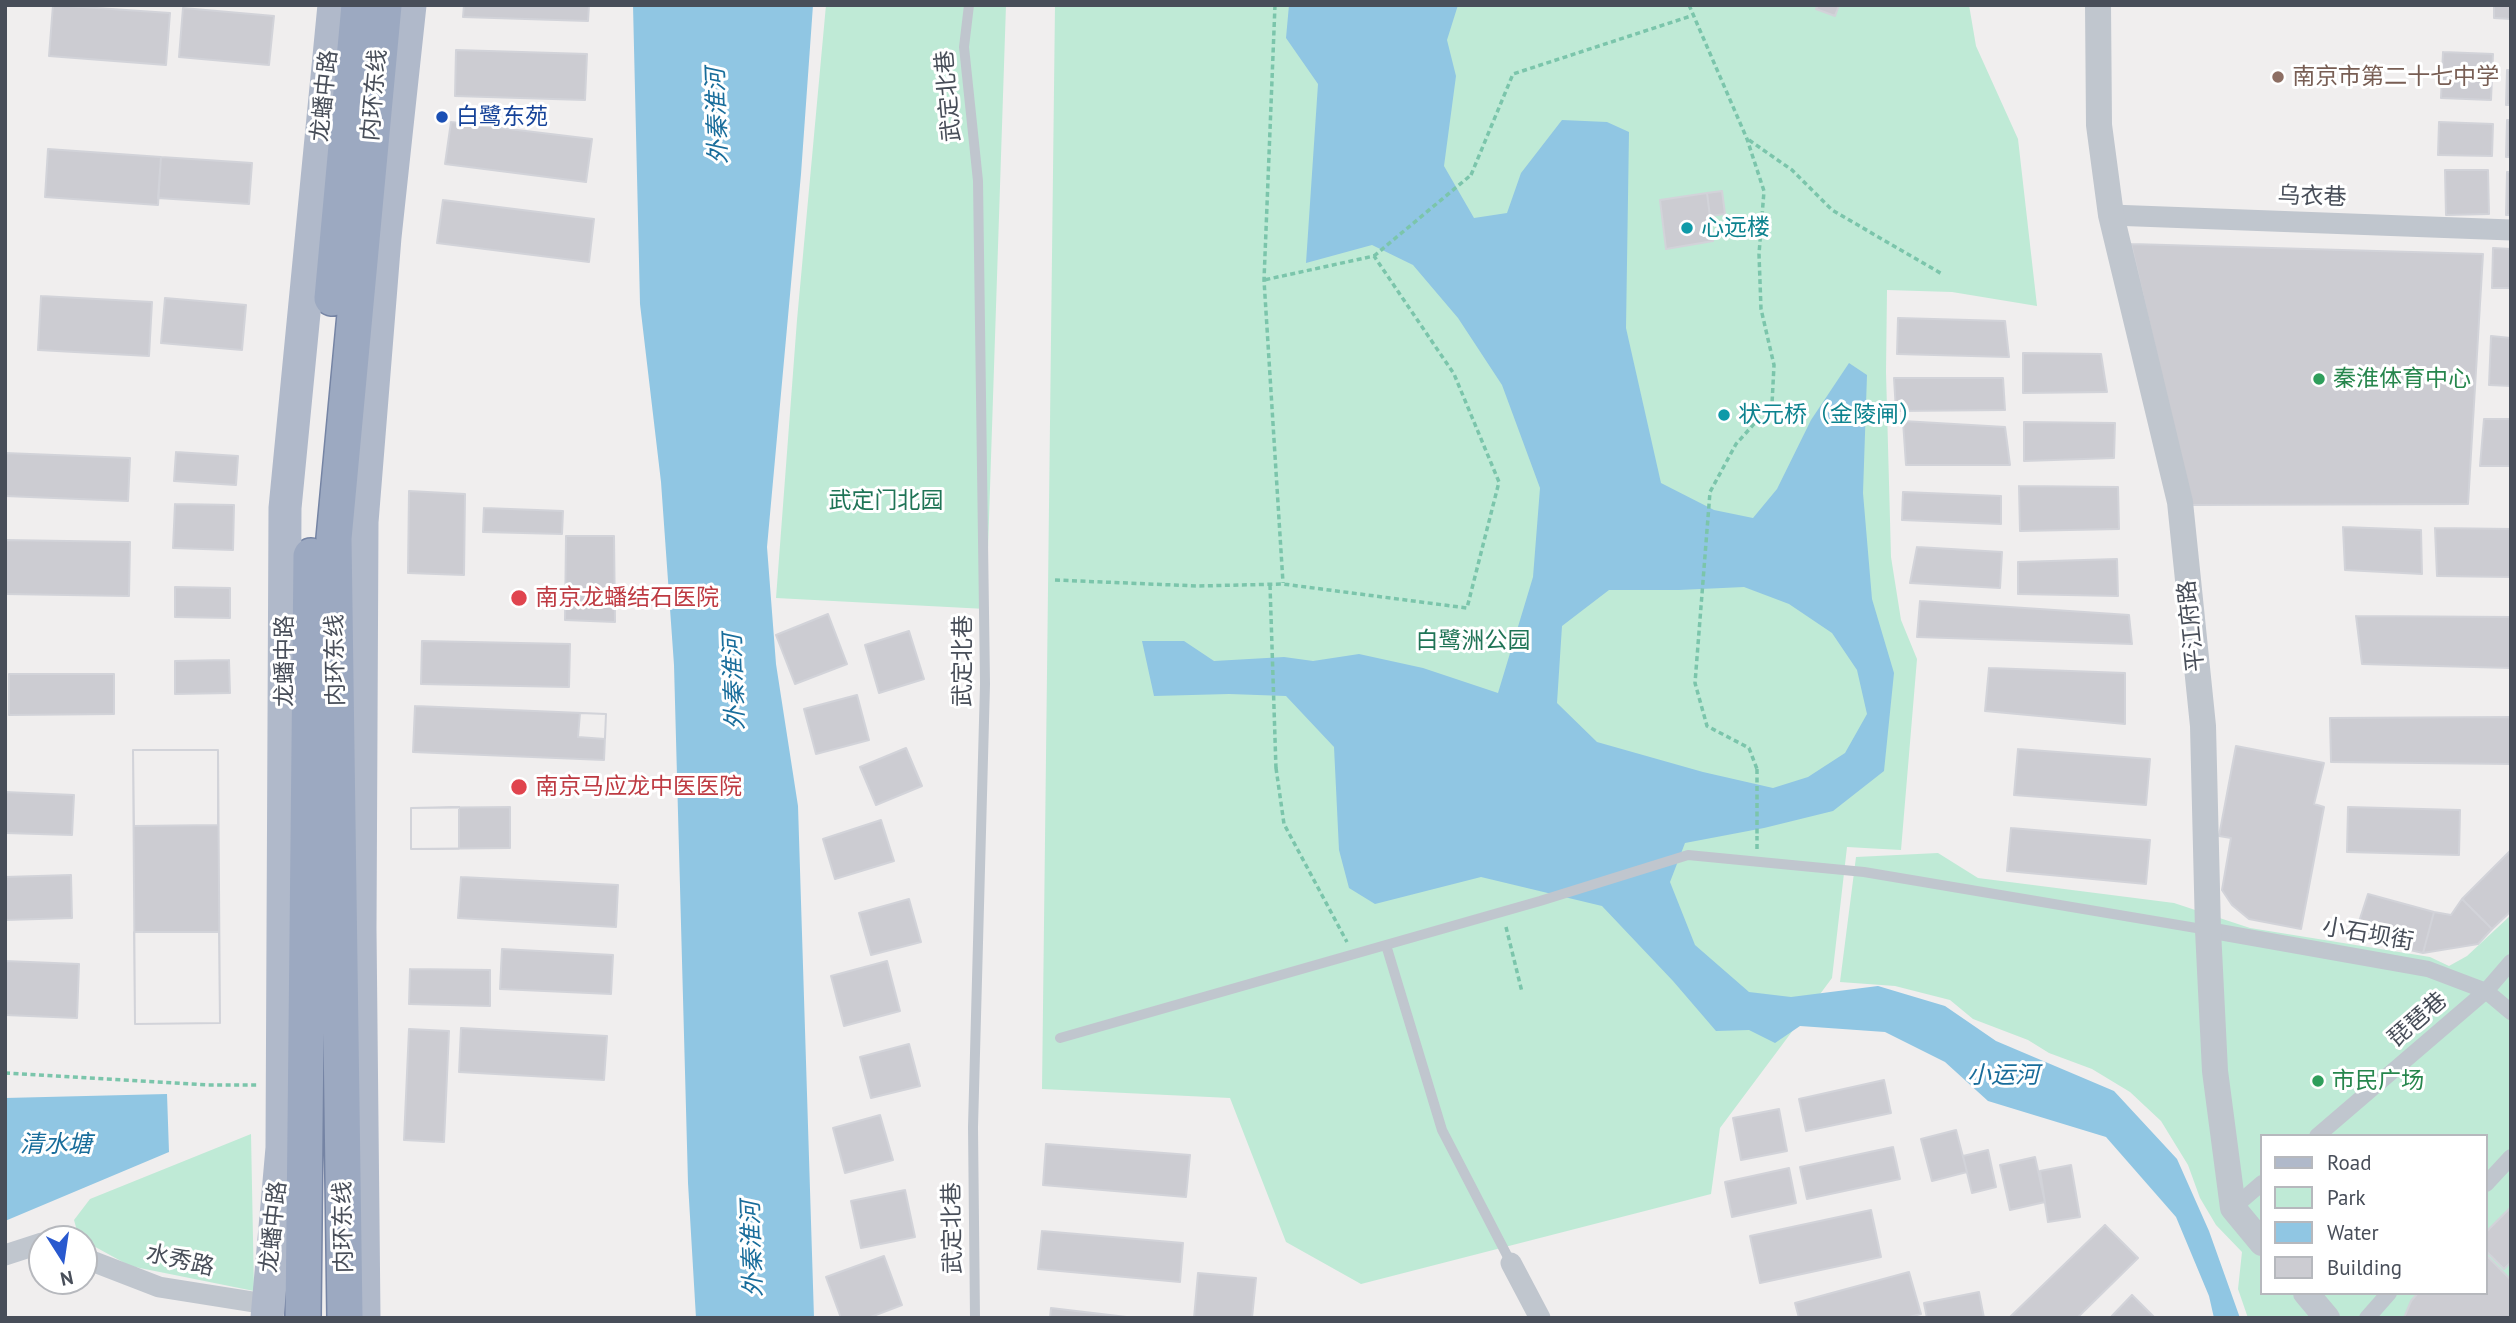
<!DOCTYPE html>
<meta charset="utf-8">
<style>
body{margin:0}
#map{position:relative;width:2516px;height:1323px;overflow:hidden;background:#f0eeee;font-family:"PT Sans",sans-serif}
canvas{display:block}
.frame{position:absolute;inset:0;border:7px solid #484e59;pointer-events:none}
.legend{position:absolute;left:2260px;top:1134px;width:228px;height:161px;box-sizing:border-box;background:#fff;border:2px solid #b6b8bd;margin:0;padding:9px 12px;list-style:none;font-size:21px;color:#484e59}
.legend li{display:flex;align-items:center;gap:14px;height:35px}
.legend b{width:35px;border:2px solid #b6b8bd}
.north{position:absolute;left:28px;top:1225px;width:70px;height:70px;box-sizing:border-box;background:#fff;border:2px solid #b6b8bd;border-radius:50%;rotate:168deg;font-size:19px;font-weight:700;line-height:28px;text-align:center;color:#484e59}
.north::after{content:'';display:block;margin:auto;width:24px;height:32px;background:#2959cf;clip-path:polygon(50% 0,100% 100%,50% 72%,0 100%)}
</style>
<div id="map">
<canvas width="2516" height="1323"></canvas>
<div class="frame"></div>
<ul class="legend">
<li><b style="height:9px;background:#b0b9ca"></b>Road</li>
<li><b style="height:19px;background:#bfead6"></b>Park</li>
<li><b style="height:19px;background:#90c6e3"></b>Water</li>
<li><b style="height:19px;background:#ccccd2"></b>Building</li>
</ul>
<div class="north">N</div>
</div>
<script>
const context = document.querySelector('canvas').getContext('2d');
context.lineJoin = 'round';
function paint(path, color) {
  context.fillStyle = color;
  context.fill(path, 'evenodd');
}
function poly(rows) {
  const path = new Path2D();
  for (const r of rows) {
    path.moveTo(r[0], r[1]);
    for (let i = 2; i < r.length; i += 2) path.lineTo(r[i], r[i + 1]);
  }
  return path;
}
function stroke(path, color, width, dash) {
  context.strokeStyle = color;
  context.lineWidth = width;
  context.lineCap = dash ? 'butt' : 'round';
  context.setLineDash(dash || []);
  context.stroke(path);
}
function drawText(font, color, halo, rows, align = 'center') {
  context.font = font + ' "PT Sans","Noto Sans SC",sans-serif';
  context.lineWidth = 6;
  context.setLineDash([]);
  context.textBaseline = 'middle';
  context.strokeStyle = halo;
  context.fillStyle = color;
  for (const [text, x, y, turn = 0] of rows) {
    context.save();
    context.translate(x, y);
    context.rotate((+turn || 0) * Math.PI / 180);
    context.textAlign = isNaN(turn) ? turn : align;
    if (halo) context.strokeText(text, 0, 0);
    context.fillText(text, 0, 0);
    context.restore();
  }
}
const green = poly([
 [826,5,1006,5,986,609,776,598,797,320],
 [1055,5,1969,5,1976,46,2018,139,2037,306,1952,292,1887,290,1886,372,1891,557,1901,620,1917,659,1901,850,1847,847,1832,978,1720,1128,1711,1194,1361,1284,1286,1242,1230,1098,1042,1089],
 [1938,853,1978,878,2174,903,2250,928,2430,957,2449,966,2467,956,2511,915,2511,1318,2248,1318,2238,1289,2242,1252,2216,1225,2200,1198,2188,1165,2161,1121,2130,1092,2092,1069,2049,1053,2028,1040,1973,1019,1950,1000,1895,986,1840,982,1856,857],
 [2262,1136,2486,1136,2486,1293,2262,1293],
 [251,1134,254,1291,130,1266,79,1238,74,1220,90,1199]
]);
const water = poly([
 [633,5,813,5,801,174,767,547,776,664,798,806,814,1318,696,1318,688,1183,674,665,661,482,640,304],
 [1289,5,1458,5,1447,40,1456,76,1444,166,1474,218,1507,213,1521,173,1562,120,1607,122,1629,132,1626,328,1661,483,1714,510,1753,518,1777,489,1811,420,1849,363,1867,375,1863,493,1872,599,1894,673,1884,771,1833,811,1764,828,1685,843,1670,882,1695,945,1749,992,1791,997,1878,986,1945,1006,1996,1041,2114,1091,2177,1159,2209,1231,2240,1318,2214,1318,2209,1296,2176,1217,2106,1137,1988,1101,1945,1062,1885,1032,1800,1026,1775,1043,1749,1030,1716,1031,1673,981,1602,906,1481,877,1375,904,1349,888,1339,850,1334,747,1286,696,1229,694,1154,696,1142,641,1184,641,1214,661,1284,657,1313,661,1359,654,1423,668,1498,693,1533,577,1540,488,1502,385,1458,318,1413,265,1372,245,1306,263,1318,84,1286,38],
 [1744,587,1789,604,1832,633,1857,670,1867,714,1845,753,1808,777,1773,788,1703,772,1597,742,1557,703,1562,626,1609,590,1679,590],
 [167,1094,169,1152,5,1221,5,1098]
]);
const building = poly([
 [53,5,170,13,166,65,49,56,53,5],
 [464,5,589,5,588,21,463,17,464,5],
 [1818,5,1839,5,1835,16,1816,9,1818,5],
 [2494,5,2511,5,2511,19,2494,18,2494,5],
 [183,8,274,16,269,65,179,57,183,8],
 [456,50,587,54,585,100,455,96,456,50],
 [2443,52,2493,54,2491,100,2441,98,2443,52],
 [2507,70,2511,70,2511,105,2506,105,2507,70],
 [2507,120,2511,120,2511,157,2506,157,2507,120],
 [451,122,592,139,586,182,445,164,451,122],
 [2439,122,2493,124,2492,156,2438,155,2439,122],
 [48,149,161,157,158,205,45,197,48,149],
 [161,157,252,163,249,204,158,198,161,157],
 [2445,170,2488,170,2489,214,2446,215,2445,170],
 [2507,172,2511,172,2511,215,2506,215,2507,172],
 [1722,191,1725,214,1710,216,1707,193,1722,191],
 [1707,193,1713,241,1666,249,1660,200,1707,193],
 [443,200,594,219,589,262,437,243,443,200],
 [2131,244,2483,254,2468,504,2191,505,2131,244],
 [2493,248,2511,249,2511,288,2492,288,2493,248],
 [41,296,152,302,149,356,38,350,41,296],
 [165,298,246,305,242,350,161,343,165,298],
 [1898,318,2005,321,2009,357,1897,354,1898,318],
 [2491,336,2511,338,2511,386,2489,385,2491,336],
 [2023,353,2101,354,2107,392,2023,393,2023,353],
 [1894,378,2003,378,2005,410,1896,411,1894,378],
 [2484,419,2511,419,2511,466,2480,466,2484,419],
 [1903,421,2005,427,2010,465,1906,465,1903,421],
 [2024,422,2115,423,2114,458,2024,461,2024,422],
 [176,452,238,456,236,485,174,481,176,452],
 [5,453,130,458,128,501,5,496,5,453],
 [2019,486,2118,487,2119,529,2020,531,2019,486],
 [409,491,465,494,464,575,408,573,409,491],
 [1903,492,2001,496,2001,524,1902,520,1903,492],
 [175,504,234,505,233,550,173,548,175,504],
 [484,508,563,511,562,534,483,532,484,508],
 [2343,527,2421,530,2422,574,2345,570,2343,527],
 [2435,528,2511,529,2511,577,2437,576,2435,528],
 [566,536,614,536,615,622,565,620,566,536],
 [5,540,130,542,129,596,5,594,5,540],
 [1917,547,2002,552,2000,588,1910,583,1917,547],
 [2117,559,2118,596,2018,594,2018,562,2117,559],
 [175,587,230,588,230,618,175,617,175,587],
 [1920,601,2129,615,2132,644,1917,637,1920,601],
 [828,614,847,664,795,684,776,635,828,614],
 [2356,616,2511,617,2511,668,2362,664,2356,616],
 [909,631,924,679,879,693,865,645,909,631],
 [422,641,570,644,569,687,421,684,422,641],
 [229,660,230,693,175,694,175,661,229,660],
 [1989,668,2125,673,2125,724,1985,711,1989,668],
 [9,674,114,674,114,714,9,715,9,674],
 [857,695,869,740,816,754,804,709,857,695],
 [415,706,606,714,604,760,413,752,415,706],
 [580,713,606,714,605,739,578,737,580,713],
 [2511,717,2511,764,2331,762,2330,718,2511,717],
 [2236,746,2324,763,2314,804,2324,807,2301,929,2249,919,2232,905,2222,890,2231,838,2219,836,2236,746],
 [906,748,922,786,876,805,860,767,906,748],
 [2018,749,2150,759,2146,805,2014,795,2018,749],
 [133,750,218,750,220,1023,135,1024,133,750],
 [133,750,218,750,218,825,134,826,133,750],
 [5,792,74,795,72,835,5,833,5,792],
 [459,807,459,849,411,849,411,808,459,807],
 [510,807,510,848,411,849,411,808,510,807],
 [2348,807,2460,810,2459,855,2347,852,2348,807],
 [881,820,894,861,835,879,823,839,881,820],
 [2011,828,2150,840,2146,884,2007,871,2011,828],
 [2511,850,2511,911,2492,929,2462,899,2511,850],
 [71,875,72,918,5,920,5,877,71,875],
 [461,877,618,885,616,927,458,918,461,877],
 [2368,894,2434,912,2423,953,2354,937,2368,894],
 [909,899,921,942,871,955,859,913,909,899],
 [2462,899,2492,929,2478,944,2423,953,2434,912,2451,915,2462,899],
 [134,932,219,932,220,1023,135,1024,134,932],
 [502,949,613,955,611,994,500,989,502,949],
 [5,961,79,964,77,1018,5,1015,5,961],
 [887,961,900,1011,844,1026,831,976,887,961],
 [410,969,490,970,490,1006,409,1004,410,969],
 [461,1028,607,1036,604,1080,459,1072,461,1028],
 [409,1029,449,1031,444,1142,404,1140,409,1029],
 [909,1044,920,1086,871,1098,860,1057,909,1044],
 [1884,1080,1891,1113,1806,1131,1799,1099,1884,1080],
 [1779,1109,1787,1151,1741,1160,1733,1118,1779,1109],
 [880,1115,893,1160,845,1173,833,1128,880,1115],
 [1956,1130,1967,1172,1932,1181,1921,1139,1956,1130],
 [1046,1144,1190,1155,1186,1197,1043,1185,1046,1144],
 [1893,1147,1900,1179,1807,1199,1800,1167,1893,1147],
 [1988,1150,1996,1187,1972,1193,1963,1156,1988,1150],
 [2035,1157,2045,1202,2010,1210,2000,1165,2035,1157],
 [2071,1165,2080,1217,2048,1222,2040,1171,2071,1165],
 [1789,1168,1796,1203,1732,1217,1725,1182,1789,1168],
 [905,1190,915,1237,861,1248,851,1201,905,1190],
 [2511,1207,2511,1262,2504,1269,2486,1251,2486,1232,2511,1207],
 [1871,1210,1881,1257,1760,1283,1750,1236,1871,1210],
 [2105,1225,2138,1258,2077,1318,2009,1318,2105,1225],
 [1042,1231,1183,1243,1180,1282,1038,1269,1042,1231],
 [2486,1255,2511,1280,2511,1318,2404,1318,2411,1301,2418,1293,2486,1293,2486,1255],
 [884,1256,902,1305,868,1318,841,1318,826,1277,884,1256],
 [1909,1272,1921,1314,1905,1318,1799,1318,1795,1303,1909,1272],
 [1198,1273,1256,1278,1252,1318,1194,1318,1198,1273],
 [1979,1292,1984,1318,1927,1318,1924,1303,1979,1292],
 [2132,1295,2155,1318,2110,1318,2132,1295],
 [1051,1308,1135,1318,1050,1318,1051,1308]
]);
const path = poly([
 [1275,5,1264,280,1283,583],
 [1689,5,1747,139,1764,191,1759,254,1761,309,1774,365,1772,404,1736,444,1710,492,1695,683,1707,726,1749,748,1757,769],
 [1749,140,1792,170,1832,210,1942,274],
 [1471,175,1513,74,1694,15],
 [1055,580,1198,586,1283,584,1467,608,1499,482,1454,374,1374,256,1264,280],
 [1270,585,1276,769],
 [1276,768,1284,824,1347,942],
 [1757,849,1757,836],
 [1506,927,1522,992],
 [5,1073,208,1085,258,1085]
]);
const service = poly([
 [969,5,964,47,978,181,985,684,973,1127,975,1318],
 [1386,945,1442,1130,1511,1263],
 [1060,1038,1540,901,1688,855,1864,872,2208,930]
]);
const pedestrian = poly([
 [2208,930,2428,969,2486,991,2511,1012],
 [2317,1136,2486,991,2511,962],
 [2486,1184,2511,1157],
 [2233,1208,2262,1183],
 [2367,1318,2389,1293]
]);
const minor = poly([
 [2111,215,2511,230],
 [5,1255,42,1243],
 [84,1258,159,1287,266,1304],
 [1511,1263,1540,1318]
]);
const tertiary = poly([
 [2098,5,2099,125,2111,215,2180,502,2203,726,2208,930,2215,1071,2233,1208,2262,1243],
 [2306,1293,2327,1318]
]);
const primary = poly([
 [267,1318,282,1148,285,508,334,5],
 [364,1318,360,929,362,522,385,237,410,5]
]);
const trunk = poly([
 [332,298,359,5],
 [303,1318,311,556],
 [345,1318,334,538,384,5]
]);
const pathBridge = poly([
 [1374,256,1471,175],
 [1757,769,1757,836]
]);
const markers = [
 [2278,77,7,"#8d6e63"],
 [442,117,7,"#1a4fb4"],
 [1687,228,7,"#0f9aa8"],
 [2319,379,7,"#2e9e5b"],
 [1724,415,7,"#0f9aa8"],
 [519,598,9,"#e0444e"],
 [519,787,9,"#e0444e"],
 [2318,1081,7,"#2e9e5b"]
];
const educationNames = [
 ["南京市第二十七中学",2292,77]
];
const streetNames = [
 ["内环东线",375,95,-85],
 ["龙蟠中路",325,96,-84],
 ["武定北巷",949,96,-95],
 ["乌衣巷",2312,197,2],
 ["平江府路",2192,626,-96],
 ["内环东线",336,660,-91],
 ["龙蟠中路",285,661,-90],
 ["武定北巷",963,661,-90],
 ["小石坝街",2368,935,10],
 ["琵琶巷",2418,1020,-41],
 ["龙蟠中路",274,1227,-84],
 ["内环东线",344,1227,-91],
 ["武定北巷",953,1228,-91],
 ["水秀路",180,1261,13]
];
const transitNames = [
 ["白鹭东苑",456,117]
];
const cultureNames = [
 ["心远楼",1701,228],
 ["状元桥（金陵闸）",1738,415]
];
const leisureNames = [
 ["秦淮体育中心",2333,379],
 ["市民广场",2332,1081]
];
const parkNames = [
 ["武定门北园",886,501],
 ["白鹭洲公园",1473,641]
];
const healthNames = [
 ["南京龙蟠结石医院",535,598],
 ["南京马应龙中医医院",535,787]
];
const waterNames = [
 ["外秦淮河",718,116,-92],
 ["外秦淮河",735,682,-92],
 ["小运河",2003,1076],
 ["清水塘",56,1145],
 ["外秦淮河",753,1249,-92]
];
paint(green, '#bfead6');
paint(water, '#90c6e3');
paint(building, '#ccccd2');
stroke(building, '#d2d3d9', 2);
stroke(trunk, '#7584a4', 38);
stroke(path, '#7bc5ab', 3.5, [5, 3.5]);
stroke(service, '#c0c6ce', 10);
stroke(pedestrian, '#c0c6ce', 16);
stroke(minor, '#c0c6ce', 21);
stroke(tertiary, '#c0c6ce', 26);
stroke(primary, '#b0b9ca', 33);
stroke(trunk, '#9ca9c1', 35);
stroke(pathBridge, '#7bc5ab', 3.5, [5, 3.5]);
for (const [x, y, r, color] of markers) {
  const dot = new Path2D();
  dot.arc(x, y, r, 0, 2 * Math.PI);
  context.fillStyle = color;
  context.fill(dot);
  stroke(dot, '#fff', 2.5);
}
drawText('23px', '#785e54', '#fff', educationNames, 'left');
drawText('23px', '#484e59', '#fff', streetNames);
drawText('23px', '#164399', '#fff', transitNames, 'left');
drawText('23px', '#0d838f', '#fff', cultureNames, 'left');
drawText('23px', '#27864d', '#fff', leisureNames, 'left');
drawText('23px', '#1f7456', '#fff', parkNames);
drawText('23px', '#be3a42', '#fff', healthNames, 'left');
drawText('italic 24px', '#196d9b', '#fff', waterNames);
</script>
